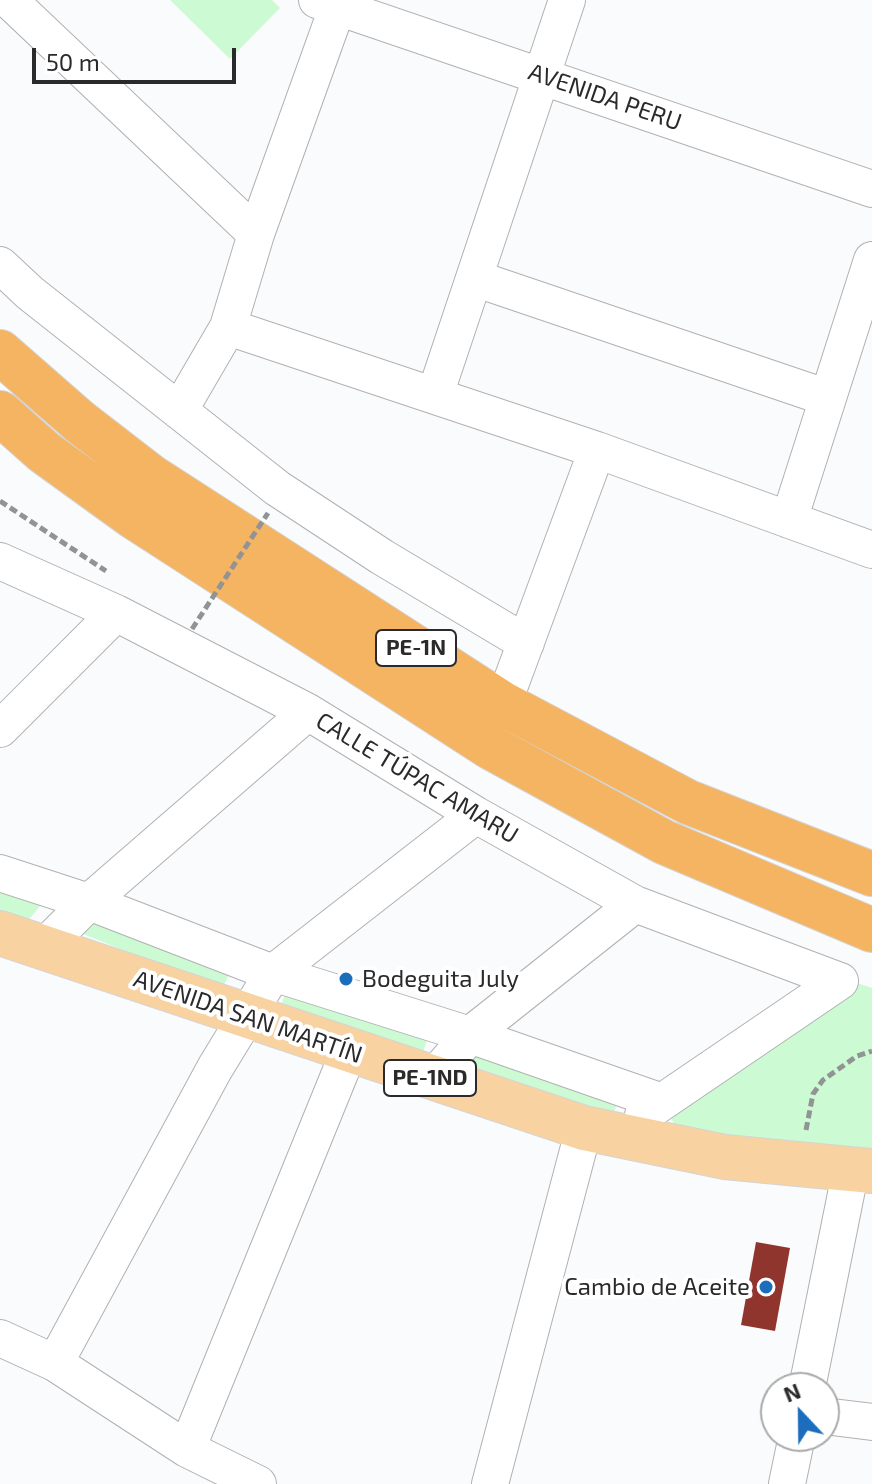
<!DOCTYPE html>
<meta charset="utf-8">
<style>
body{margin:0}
#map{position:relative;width:872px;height:1484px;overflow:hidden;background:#fafbfc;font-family:"Exo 2",sans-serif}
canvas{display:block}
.north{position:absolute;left:760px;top:1372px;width:80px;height:80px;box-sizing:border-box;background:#fff;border:2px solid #aaa;border-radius:50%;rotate:338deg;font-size:22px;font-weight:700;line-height:32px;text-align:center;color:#2a2a2b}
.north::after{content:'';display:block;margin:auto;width:28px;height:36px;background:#1c6ebd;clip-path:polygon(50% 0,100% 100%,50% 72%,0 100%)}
.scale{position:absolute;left:32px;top:48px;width:204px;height:36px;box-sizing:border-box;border:4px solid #2a2a2b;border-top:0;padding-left:10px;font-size:24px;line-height:28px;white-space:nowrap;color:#2a2a2b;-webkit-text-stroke:6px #fff;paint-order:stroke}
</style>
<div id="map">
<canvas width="872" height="1484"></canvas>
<div class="north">N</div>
<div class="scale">50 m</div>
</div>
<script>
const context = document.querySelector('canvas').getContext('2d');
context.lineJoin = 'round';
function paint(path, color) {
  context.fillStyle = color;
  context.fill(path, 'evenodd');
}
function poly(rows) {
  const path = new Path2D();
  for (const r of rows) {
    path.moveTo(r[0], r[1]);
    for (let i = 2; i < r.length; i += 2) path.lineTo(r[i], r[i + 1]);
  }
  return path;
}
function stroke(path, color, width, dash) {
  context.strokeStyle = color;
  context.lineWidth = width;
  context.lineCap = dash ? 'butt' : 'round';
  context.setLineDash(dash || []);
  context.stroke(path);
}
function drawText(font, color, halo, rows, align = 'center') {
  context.font = font + ' "Exo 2",sans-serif';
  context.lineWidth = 8;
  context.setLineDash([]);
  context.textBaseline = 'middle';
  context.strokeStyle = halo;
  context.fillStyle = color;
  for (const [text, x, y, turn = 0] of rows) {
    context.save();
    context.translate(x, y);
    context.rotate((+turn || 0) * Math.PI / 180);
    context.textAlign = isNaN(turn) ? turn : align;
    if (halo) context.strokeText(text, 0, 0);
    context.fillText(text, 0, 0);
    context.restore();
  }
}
const green = poly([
 [170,0,272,0,280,8,230,59],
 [0,891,40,906,27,922,0,912],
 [89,919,229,974,222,990,83,934],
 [854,982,872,988,872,1157,682,1137,666,1110],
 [285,994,427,1040,422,1056,280,1009],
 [475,1056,618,1100,613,1116,470,1073]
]);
const building = poly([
 [756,1242,790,1248,775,1331,741,1325]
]);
const path = poly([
 [0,501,106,571],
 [806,1130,813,1094,823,1080,857,1056,872,1051]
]);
const minor = poly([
 [9,0,256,234],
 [317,0,872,189],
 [0,265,30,293,277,488,382,557,526,643],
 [474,278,828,398],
 [228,327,597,450,872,550],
 [435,395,567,0],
 [179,411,228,327,256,234,340,0],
 [789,520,872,260],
 [0,561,116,613,308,712,476,815,635,904,840,981],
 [503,704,597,450],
 [0,729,116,613],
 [0,873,89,902,273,973,470,1035,662,1102],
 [43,948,89,902,308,712],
 [432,1079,470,1035,635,904],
 [643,1115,840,981],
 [0,1338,55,1363,187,1449,258,1484],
 [55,1363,215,1068,273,973,476,815],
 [807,1388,851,1169],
 [824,1416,872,1422],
 [187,1449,349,1051],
 [490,1484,584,1128],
 [787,1484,797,1436]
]);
const major = poly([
 [0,933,584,1128,725,1157,872,1171]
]);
const highway = poly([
 [0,352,80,422,150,476,503,704,688,802,872,874],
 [0,413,44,452,134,517,490,747,664,842,872,930]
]);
const pathBridge = poly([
 [192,629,268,513]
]);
const markers = [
 [346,979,8,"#1c6ebd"],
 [766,1287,8,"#1c6ebd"]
];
const shields = [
 [416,648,80],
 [430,1078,92]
];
const shieldNames = [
 ["PE-1N",416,648],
 ["PE-1ND",430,1078]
];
const streetNames = [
 ["AVENIDA PERU",605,97,19],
 ["CALLE TÚPAC AMARU",417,778,31],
 ["AVENIDA SAN MARTÍN",248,1017,19]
];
const poiNames = [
 ["Bodeguita July",362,979],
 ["Cambio de Aceite",750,1287,"right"]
];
paint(green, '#ccfbd3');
paint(building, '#90352d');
stroke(minor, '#b1b1b3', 38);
stroke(major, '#d4d4d5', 46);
stroke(highway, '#d4d4d5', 46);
stroke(path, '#929394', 5, [8, 4]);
stroke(minor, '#fff', 36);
stroke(major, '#f8d2a1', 44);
stroke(highway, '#f4b462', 44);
stroke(pathBridge, '#929394', 5, [8, 4]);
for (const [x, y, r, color] of markers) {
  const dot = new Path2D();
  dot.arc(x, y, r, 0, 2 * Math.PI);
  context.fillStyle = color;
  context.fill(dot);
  stroke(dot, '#fff', 3);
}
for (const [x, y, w] of shields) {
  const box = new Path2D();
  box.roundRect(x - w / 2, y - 18, w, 36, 6);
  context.fillStyle = '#fff';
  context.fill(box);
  stroke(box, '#2a2a2b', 2);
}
drawText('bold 22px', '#2a2a2b', null, shieldNames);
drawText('24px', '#2a2a2b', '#fff', streetNames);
drawText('24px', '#2a2a2b', '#fff', poiNames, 'left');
</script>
